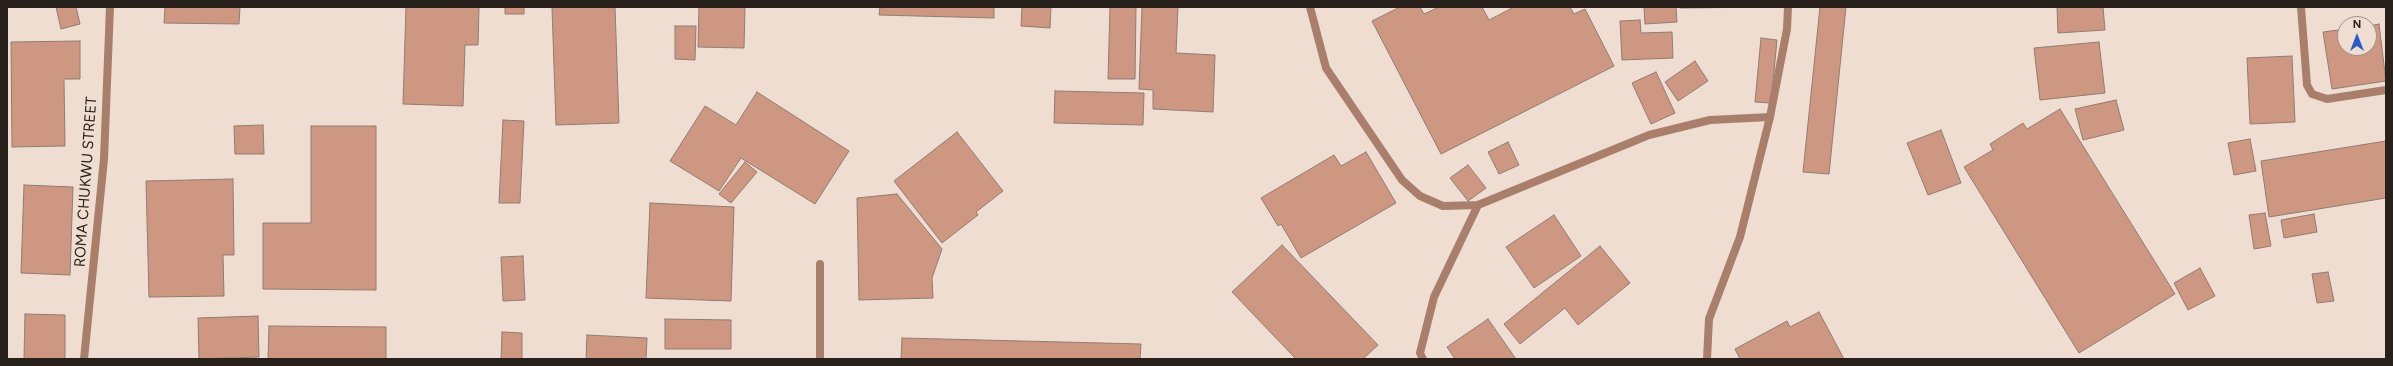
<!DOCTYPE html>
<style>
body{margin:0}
#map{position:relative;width:2393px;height:366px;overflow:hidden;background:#f0ddd1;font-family:Figtree,sans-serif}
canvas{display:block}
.frame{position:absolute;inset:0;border:8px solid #27201b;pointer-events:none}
.north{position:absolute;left:2337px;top:16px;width:40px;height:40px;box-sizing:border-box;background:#f0ddd1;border:1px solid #a09188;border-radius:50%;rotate:0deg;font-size:11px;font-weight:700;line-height:16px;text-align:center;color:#27201b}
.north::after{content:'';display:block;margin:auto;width:14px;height:18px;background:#2a5ac8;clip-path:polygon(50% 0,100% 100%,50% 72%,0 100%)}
</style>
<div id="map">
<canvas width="2393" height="366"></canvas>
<div class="frame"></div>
<div class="north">N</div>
</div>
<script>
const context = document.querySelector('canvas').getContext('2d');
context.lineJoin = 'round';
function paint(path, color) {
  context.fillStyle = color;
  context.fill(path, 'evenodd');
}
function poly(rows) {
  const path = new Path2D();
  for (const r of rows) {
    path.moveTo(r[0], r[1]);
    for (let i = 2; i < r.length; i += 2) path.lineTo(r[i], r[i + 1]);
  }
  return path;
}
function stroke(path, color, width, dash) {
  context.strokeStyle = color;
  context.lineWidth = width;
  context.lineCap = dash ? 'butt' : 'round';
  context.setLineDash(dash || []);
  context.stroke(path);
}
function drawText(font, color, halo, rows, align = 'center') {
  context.font = font + ' Figtree,sans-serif';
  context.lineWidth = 3;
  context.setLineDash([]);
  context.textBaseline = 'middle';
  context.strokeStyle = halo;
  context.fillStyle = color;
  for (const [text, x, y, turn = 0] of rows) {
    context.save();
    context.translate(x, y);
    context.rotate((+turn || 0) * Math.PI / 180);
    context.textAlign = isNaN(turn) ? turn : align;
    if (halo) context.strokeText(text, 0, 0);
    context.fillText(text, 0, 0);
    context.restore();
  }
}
const building = poly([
 [56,7,76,7,80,24,61,29,56,7],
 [165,7,240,7,239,24,164,23,165,7],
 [406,7,479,7,478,45,465,45,463,106,403,104,406,7],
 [505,7,524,7,524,14,505,14,505,7],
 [552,7,615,7,619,123,556,125,552,7],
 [699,7,745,7,744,48,698,47,699,7],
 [880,7,994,7,994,18,879,15,880,7],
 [1022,7,1051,7,1050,28,1021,26,1022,7],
 [1110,7,1136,7,1135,79,1108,79,1110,7],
 [1142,7,1178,7,1176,53,1215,55,1213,112,1153,109,1153,90,1139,89,1142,7],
 [1400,7,1420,7,1424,14,1439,7,1482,7,1489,20,1514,7,1570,7,1574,14,1585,9,1614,66,1441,154,1372,21,1400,7],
 [1644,7,1676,7,1677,22,1645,24,1644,7],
 [1680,7,1776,7,1680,8,1680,7],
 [1820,7,1846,7,1829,174,1803,172,1820,7],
 [2057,7,2103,7,2105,30,2058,33,2057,7],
 [1640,20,1641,33,1672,32,1673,58,1622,60,1620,21,1640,20],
 [2379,24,2386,81,2332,89,2323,32,2345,29,2345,48,2369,48,2369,26,2379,24],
 [675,26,696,26,695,60,675,59,675,26],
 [1761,38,1777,40,1771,103,1755,102,1761,38],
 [80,41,80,79,64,79,65,146,12,147,11,42,80,41],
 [2099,42,2105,93,2040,100,2034,48,2099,42],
 [2292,56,2295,122,2250,124,2247,58,2292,56],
 [1695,61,1708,81,1678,101,1665,82,1695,61],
 [1656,72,1675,113,1651,124,1632,83,1656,72],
 [1055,91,1144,93,1143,125,1054,123,1055,91],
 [757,92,849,151,815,204,741,158,719,191,670,161,705,106,736,125,757,92],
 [2116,100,2124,130,2083,140,2075,109,2116,100],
 [2060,109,2175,294,2079,353,1964,167,1993,150,1990,144,2023,123,2027,129,2060,109],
 [503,120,524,121,520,203,499,203,503,120],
 [263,125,264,154,235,154,234,126,263,125],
 [311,126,376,126,376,290,263,289,263,223,311,223,311,126],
 [1941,130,1961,183,1928,195,1907,143,1941,130],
 [957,132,1003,191,976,212,978,215,942,243,894,181,957,132],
 [2250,139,2256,171,2234,175,2228,143,2250,139],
 [2386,141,2386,198,2269,217,2261,161,2386,141],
 [1508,142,1519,165,1499,174,1488,152,1508,142],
 [1366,152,1396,203,1301,258,1281,224,1278,226,1261,198,1334,155,1341,166,1366,152],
 [745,162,757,172,731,203,719,194,745,162],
 [1468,165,1486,188,1468,201,1450,178,1468,165],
 [233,179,234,255,223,255,224,296,149,297,146,181,233,179],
 [24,185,73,187,70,275,21,273,24,185],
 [897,194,942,249,932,278,933,298,859,300,857,198,897,194],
 [650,203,734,207,731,301,646,298,650,203],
 [2265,213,2271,246,2254,249,2249,215,2265,213],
 [2314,214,2317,232,2284,238,2281,220,2314,214],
 [1554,215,1581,256,1534,288,1506,247,1554,215],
 [1282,245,1378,345,1363,359,1296,359,1232,292,1282,245],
 [1600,246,1630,283,1578,325,1565,308,1520,344,1504,324,1600,246],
 [523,256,525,300,503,301,501,257,523,256],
 [2200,268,2215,296,2188,310,2174,283,2200,268],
 [2328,272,2334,301,2317,303,2312,274,2328,272],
 [1819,312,1844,359,1740,359,1735,349,1787,321,1790,327,1819,312],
 [25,314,65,315,65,359,24,359,25,314],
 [258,316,259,357,199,359,198,318,258,316],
 [665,319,731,320,731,349,665,349,665,319],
 [1488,319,1516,359,1455,359,1447,347,1488,319],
 [269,326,386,327,386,359,268,359,269,326],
 [502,332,522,333,522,359,501,359,502,332],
 [587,335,647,338,646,359,586,359,587,335],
 [902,338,1141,344,1140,359,901,359,902,338]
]);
const service = poly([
 [1310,7,1326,68,1402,180,1420,196,1443,206,1478,205,1649,135,1710,120,1770,117],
 [2301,7,2307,85,2312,94,2327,99,2386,90],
 [1423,359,1420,353,1434,297,1478,205]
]);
const minor = poly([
 [820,264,820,359],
 [84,359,104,159,110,7],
 [1707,359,1709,319,1740,237,1770,117,1787,29,1788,7]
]);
const streetNames = [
 ["ROMA CHUKWU STREET",86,182,-86]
];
paint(building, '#ce9782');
stroke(building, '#907c74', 1);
stroke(service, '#a97f6c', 8);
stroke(minor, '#a97f6c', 8);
drawText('15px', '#27201b', '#f0ddd1', streetNames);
</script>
